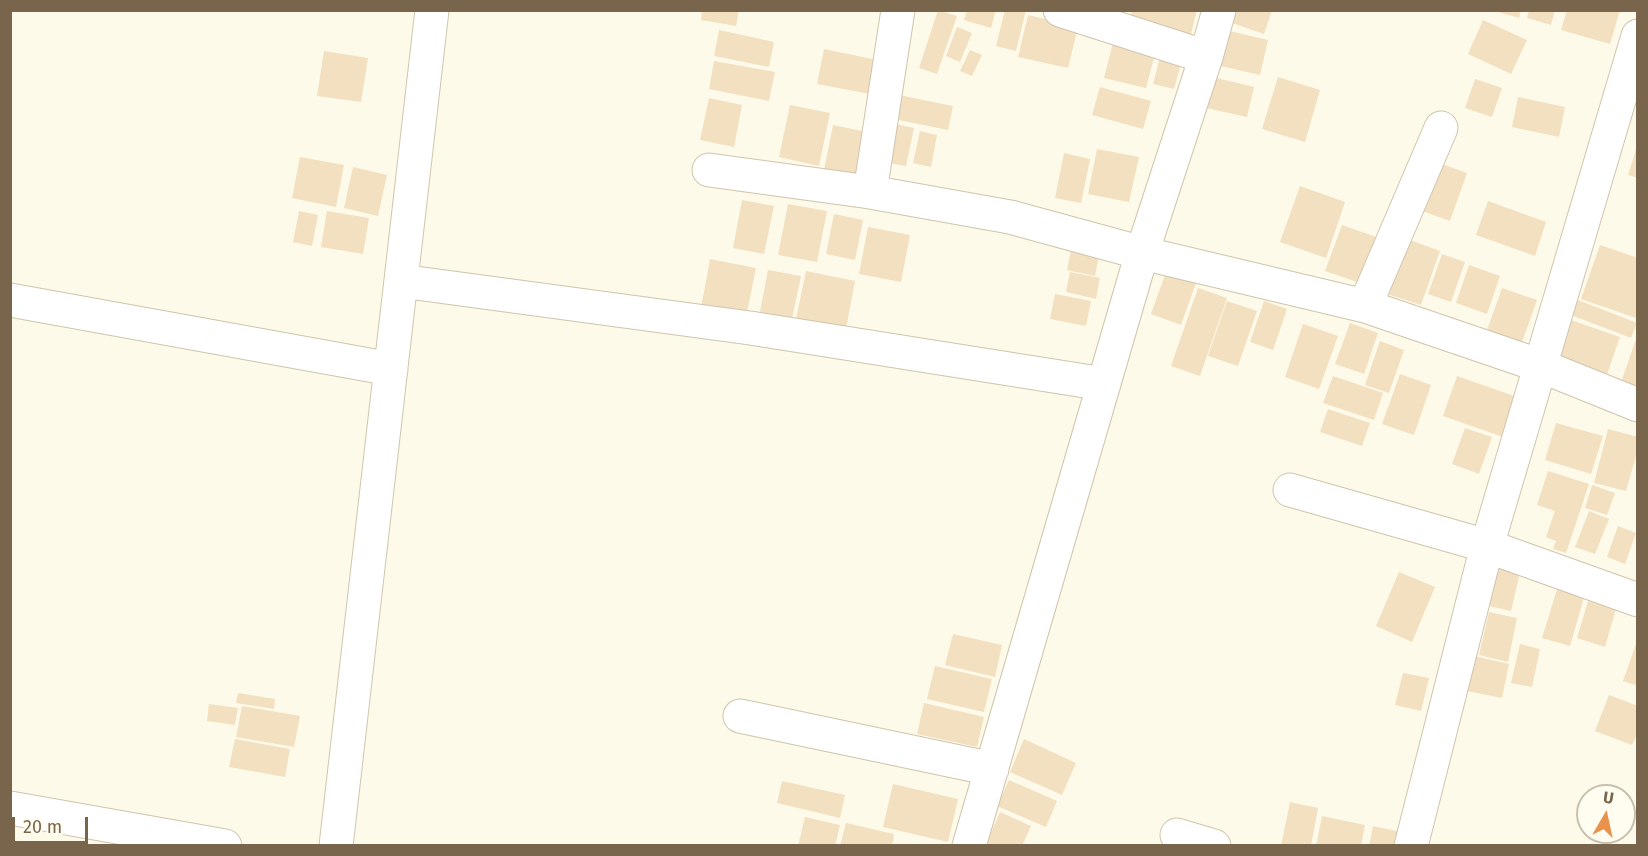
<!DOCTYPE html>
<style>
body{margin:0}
#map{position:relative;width:1648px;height:856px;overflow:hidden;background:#fdfae9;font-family:"Fira Sans",sans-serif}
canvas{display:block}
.frame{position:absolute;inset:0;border:12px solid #79654b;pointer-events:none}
.north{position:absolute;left:1576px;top:784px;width:60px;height:60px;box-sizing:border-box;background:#fffcf0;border:2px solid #c9c0ae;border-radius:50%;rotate:9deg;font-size:16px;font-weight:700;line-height:24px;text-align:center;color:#79654b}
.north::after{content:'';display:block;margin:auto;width:21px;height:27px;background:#e9924c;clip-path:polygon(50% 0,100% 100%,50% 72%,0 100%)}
.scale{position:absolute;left:12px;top:817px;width:76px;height:27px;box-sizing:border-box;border:3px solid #79654b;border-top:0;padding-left:8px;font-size:18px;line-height:21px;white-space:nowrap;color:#79654b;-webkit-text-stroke:4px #fffcf0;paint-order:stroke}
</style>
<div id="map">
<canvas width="1648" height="856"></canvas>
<div class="frame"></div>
<div class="north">U</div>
<div class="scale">20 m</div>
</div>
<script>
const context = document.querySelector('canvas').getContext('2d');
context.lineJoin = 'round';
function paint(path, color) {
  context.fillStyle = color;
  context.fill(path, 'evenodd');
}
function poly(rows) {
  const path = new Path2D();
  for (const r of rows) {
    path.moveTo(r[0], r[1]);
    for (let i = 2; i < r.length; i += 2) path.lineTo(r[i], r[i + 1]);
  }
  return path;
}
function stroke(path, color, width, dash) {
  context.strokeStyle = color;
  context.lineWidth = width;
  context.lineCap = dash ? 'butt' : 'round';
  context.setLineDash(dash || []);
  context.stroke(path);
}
const building = poly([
 [702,10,739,10,736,26,701,20],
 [938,10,957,16,937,74,919,68],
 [967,10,996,10,991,28,964,20],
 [1005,10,1026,10,1016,51,996,46],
 [1132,10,1197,10,1191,34,1130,17],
 [1226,10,1272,10,1264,34,1223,20],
 [1491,10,1521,10,1519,18],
 [1529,10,1555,10,1551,25,1527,18],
 [1567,10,1620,10,1610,44,1561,30],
 [1028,15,1078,27,1068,68,1018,57],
 [1483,20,1527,40,1511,74,1468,54],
 [957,27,972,33,960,62,946,56],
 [1217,28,1268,40,1260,75,1208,63],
 [719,30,774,42,769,67,714,56],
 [1113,43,1155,54,1146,88,1104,78],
 [824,49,877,60,870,94,817,84],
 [970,50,982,55,972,76,960,71],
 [1162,50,1183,56,1174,89,1153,84],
 [324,51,368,58,361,102,317,96],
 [714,61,775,72,769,101,709,89],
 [1204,75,1254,87,1247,117,1197,106],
 [1278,77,1320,90,1305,142,1262,129],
 [1475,79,1502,88,1492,117,1465,108],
 [1100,87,1151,101,1143,129,1092,115],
 [894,94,953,106,948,130,889,118],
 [1518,97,1565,107,1559,137,1512,127],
 [709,98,742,105,734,147,700,140],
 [790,105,830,113,819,166,779,157],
 [891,123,914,128,906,166,883,162],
 [833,125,867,132,856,186,822,180],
 [920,131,937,135,931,167,913,163],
 [1637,146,1638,146,1638,178,1628,175],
 [1097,149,1139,157,1129,202,1088,194],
 [1064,153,1090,159,1081,203,1055,198],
 [300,157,344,165,336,207,292,198],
 [1439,163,1467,173,1450,221,1422,211],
 [353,167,387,175,378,216,344,208],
 [1300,186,1345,202,1326,258,1280,242],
 [742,200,774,206,764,254,733,248],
 [1488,201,1546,222,1535,256,1476,235],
 [788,204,827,211,817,262,778,255],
 [299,211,318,215,312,246,293,242],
 [327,211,369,218,363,254,321,247],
 [834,214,863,220,855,260,826,254],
 [1342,225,1379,238,1363,284,1325,271],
 [868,227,910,235,901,282,859,274],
 [1407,239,1440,251,1421,305,1387,294],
 [1072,245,1100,250,1095,276,1067,270],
 [1600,245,1638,258,1636,318,1581,299],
 [1442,254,1465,262,1451,302,1428,294],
 [710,259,756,268,746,317,701,308],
 [1469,265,1500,276,1487,314,1456,303],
 [768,270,801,276,792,319,760,312],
 [806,271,855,281,845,334,795,324],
 [1070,272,1100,278,1096,299,1066,292],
 [1166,272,1196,283,1181,325,1151,314],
 [1198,288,1227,298,1200,376,1171,366],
 [1502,288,1537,300,1521,345,1486,333],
 [1055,294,1091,301,1086,326,1050,319],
 [1578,300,1637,323,1631,338,1571,315],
 [1227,301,1257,311,1238,366,1208,356],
 [1264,301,1287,309,1273,350,1250,342],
 [1568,319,1620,337,1604,383,1552,365],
 [1350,323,1378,333,1364,374,1335,364],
 [1303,324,1338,336,1319,389,1285,377],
 [1636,339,1638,340,1638,398,1618,391],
 [1380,341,1404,350,1389,393,1365,385],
 [1400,374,1431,385,1414,435,1382,424],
 [1333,376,1383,393,1374,420,1323,403],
 [1457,376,1517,397,1503,437,1443,416],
 [1328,409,1370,423,1362,446,1320,432],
 [1556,423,1603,436,1591,474,1545,460],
 [1465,428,1492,437,1479,474,1452,464],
 [1608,429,1638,437,1638,449,1626,491,1594,483],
 [1548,471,1589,484,1566,553,1553,549,1556,541,1546,537,1555,511,1537,505],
 [1592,485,1615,493,1607,515,1585,508],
 [1589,511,1609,519,1595,554,1575,547],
 [1618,526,1636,533,1625,564,1607,557],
 [1495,562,1521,568,1511,611,1485,605],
 [1399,572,1435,587,1412,642,1376,626],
 [1558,586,1585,594,1570,646,1542,638],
 [1588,601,1616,609,1605,647,1577,638],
 [1489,612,1517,618,1508,662,1479,655],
 [953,634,1002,645,995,677,945,665],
 [1637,641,1638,641,1638,686,1623,681],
 [1520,644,1540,649,1532,687,1511,683],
 [1470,655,1509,664,1502,698,1462,690],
 [935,666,992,679,984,712,927,699],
 [1403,673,1429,678,1421,711,1395,705],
 [238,693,275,699,274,709,236,703],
 [1609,695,1638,706,1638,732,1632,745,1595,731],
 [924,703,984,717,977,747,917,734],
 [209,704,238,708,235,725,207,721],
 [242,706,300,716,294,747,236,737],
 [235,739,290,749,285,777,229,767],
 [1024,739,1076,763,1062,795,1010,772],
 [1009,780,1057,801,1046,827,997,806],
 [782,781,845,795,840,818,777,803],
 [893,784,958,799,948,842,883,827],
 [1290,802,1318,808,1311,846,1281,846],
 [1000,812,1031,826,1022,846,985,846],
 [1322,816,1365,825,1361,846,1316,846],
 [805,817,840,825,835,846,798,846],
 [846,823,894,834,892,846,840,846],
 [1373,826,1401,832,1398,846,1369,846]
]);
const minor = poly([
 [1060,10,1206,57],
 [709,170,870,192,898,10],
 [870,192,1010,217,1142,253,1365,306,1541,366,1638,405],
 [401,281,750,328,1104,384],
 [10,300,391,369],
 [1365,306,1441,128],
 [1290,490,1487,546,1638,600],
 [740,716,992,769],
 [10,808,225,846],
 [1177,835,1214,846],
 [336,846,432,10],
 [969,846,1142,253,1206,57,1219,10],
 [1411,846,1487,546,1638,36]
]);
paint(building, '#f3e0c0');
stroke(minor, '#d0c4ad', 35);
stroke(minor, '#fff', 33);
</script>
